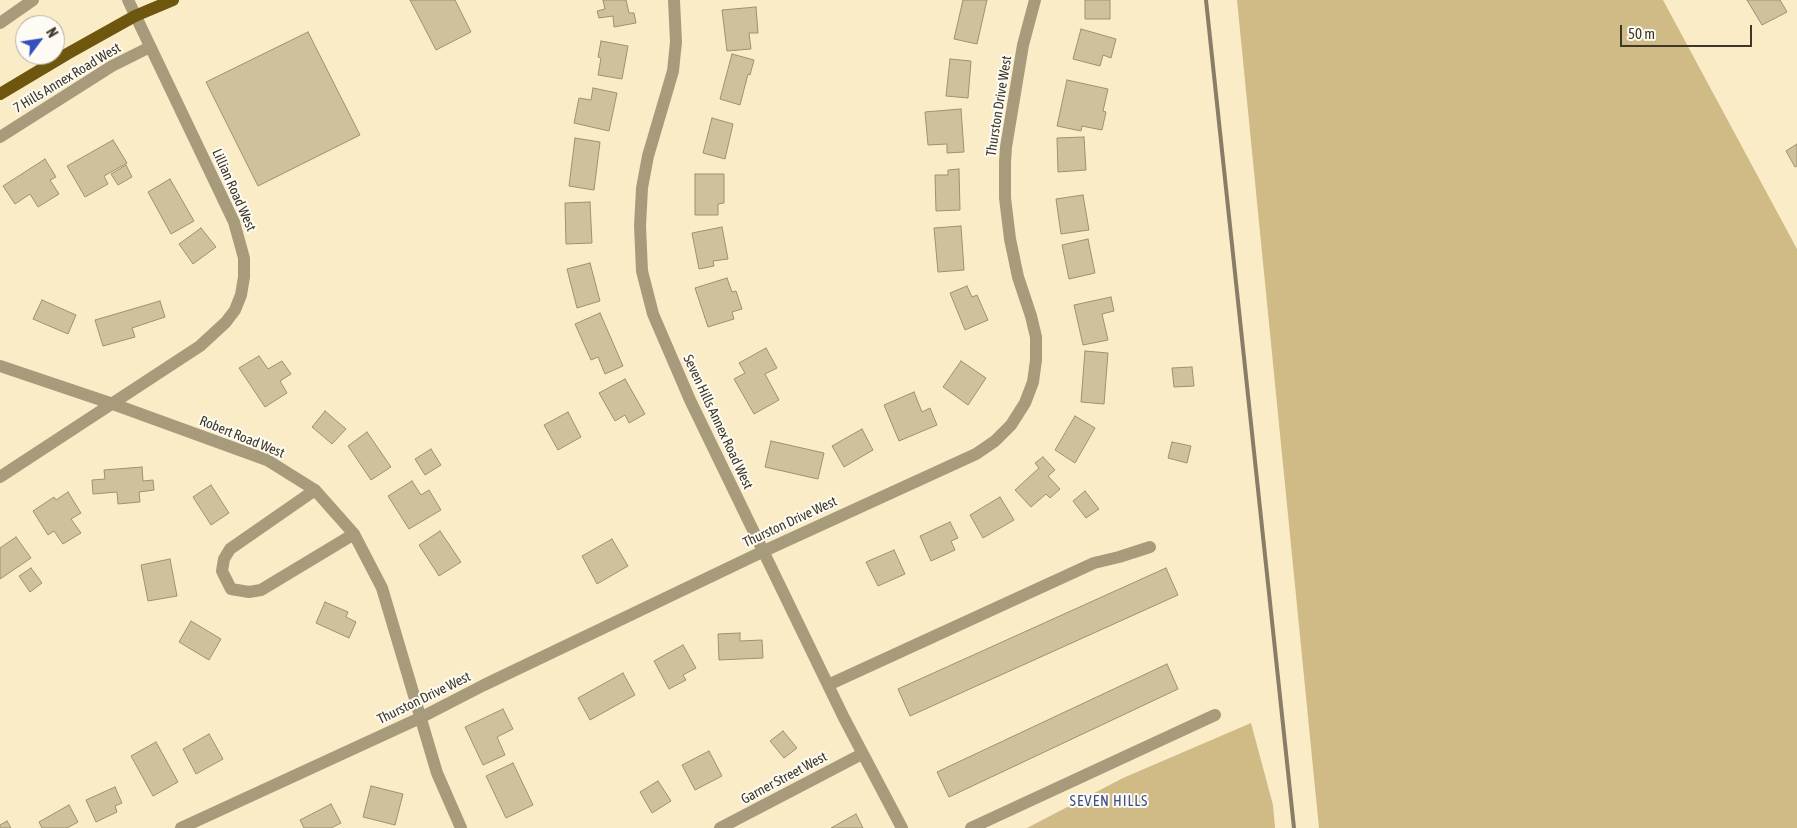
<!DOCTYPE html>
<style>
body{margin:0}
#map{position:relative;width:1797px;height:828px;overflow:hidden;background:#fbecc8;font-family:"Asap Condensed",sans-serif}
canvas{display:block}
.north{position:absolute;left:15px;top:15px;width:50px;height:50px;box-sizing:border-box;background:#fdfbf3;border:1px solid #b0ada2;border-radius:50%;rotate:59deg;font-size:14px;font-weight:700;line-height:20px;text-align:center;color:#3d3729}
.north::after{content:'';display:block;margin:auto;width:18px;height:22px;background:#344fc0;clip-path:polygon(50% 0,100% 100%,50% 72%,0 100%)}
.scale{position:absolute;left:1620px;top:25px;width:132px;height:22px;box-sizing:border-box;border:2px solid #3d3729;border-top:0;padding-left:6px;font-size:15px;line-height:18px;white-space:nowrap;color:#3d3729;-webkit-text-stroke:4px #fdfbf3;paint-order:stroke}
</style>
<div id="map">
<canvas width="1797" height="828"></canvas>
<div class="north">N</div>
<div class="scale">50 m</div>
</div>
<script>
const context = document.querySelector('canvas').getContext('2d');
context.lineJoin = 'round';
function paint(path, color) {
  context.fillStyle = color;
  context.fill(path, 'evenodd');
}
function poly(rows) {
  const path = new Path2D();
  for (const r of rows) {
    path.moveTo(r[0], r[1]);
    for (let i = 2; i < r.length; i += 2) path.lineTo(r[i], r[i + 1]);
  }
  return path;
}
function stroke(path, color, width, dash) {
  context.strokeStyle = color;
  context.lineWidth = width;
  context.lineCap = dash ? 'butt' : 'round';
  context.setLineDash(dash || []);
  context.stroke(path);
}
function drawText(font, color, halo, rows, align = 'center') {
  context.font = font + ' "Asap Condensed",sans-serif';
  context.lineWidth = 4;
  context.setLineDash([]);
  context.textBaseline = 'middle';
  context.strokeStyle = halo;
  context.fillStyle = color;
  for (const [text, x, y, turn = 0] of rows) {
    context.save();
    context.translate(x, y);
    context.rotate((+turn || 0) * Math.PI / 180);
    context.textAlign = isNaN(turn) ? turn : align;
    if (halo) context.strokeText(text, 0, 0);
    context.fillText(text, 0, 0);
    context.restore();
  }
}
const green = poly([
 [1237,0,1663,0,1797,249,1797,828,1319,828],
 [1251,723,1273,805,1275,828,1027,828,1123,778]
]);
const building = poly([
 [410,0,455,0,471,32,436,50,410,0],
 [603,0,626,0,629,13,634,13,636,23,614,27,613,16,599,18,597,11,605,9,603,0],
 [963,0,987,0,977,44,954,39,963,0],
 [1085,0,1110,0,1110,19,1085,19,1085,0],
 [1747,0,1780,0,1787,12,1762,25,1747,0],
 [756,7,758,33,749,33,751,49,727,51,722,10,756,7],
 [1081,29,1116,39,1111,58,1103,55,1100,66,1073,59,1081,29],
 [308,32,360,135,258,186,206,82,308,32],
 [601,41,628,46,622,79,598,75,601,58,598,57,601,41],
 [732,54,754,60,750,75,748,74,740,105,720,99,732,54],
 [950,59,971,61,968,98,946,96,950,59],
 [1067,80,1108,89,1103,111,1106,112,1102,130,1082,126,1081,131,1057,126,1067,80],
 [593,88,617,93,609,131,574,123,579,98,591,100,593,88],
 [961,109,964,152,947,153,947,144,928,145,925,112,961,109],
 [712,118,733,124,725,159,703,153,712,118],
 [1084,137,1086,170,1058,172,1057,138,1084,137],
 [575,138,600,142,594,190,569,186,575,138],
 [113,140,127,163,104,176,108,184,85,197,67,166,113,140],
 [1797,144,1797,166,1795,167,1786,151,1797,144],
 [45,159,56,177,50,180,59,194,38,207,30,194,15,204,3,186,45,159],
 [126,165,132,177,118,185,111,174,126,165],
 [959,169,960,210,936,211,935,175,948,175,948,170,959,169],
 [695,174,724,174,724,203,718,204,718,215,695,215,695,174],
 [170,179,194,221,171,234,148,192,170,179],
 [1083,195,1089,230,1061,234,1056,199,1083,195],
 [590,202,592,243,566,244,565,203,590,202],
 [961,226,964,270,938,272,934,228,961,226],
 [722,227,728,259,713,261,714,266,699,269,692,233,722,227],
 [201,228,216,247,193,264,179,244,201,228],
 [1088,239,1095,273,1069,279,1062,245,1088,239],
 [590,263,600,301,577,308,567,269,590,263],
 [727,278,732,292,736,291,742,309,732,312,734,319,708,327,695,288,727,278],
 [967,286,972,297,977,295,988,320,965,330,950,293,967,286],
 [1111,297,1114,311,1102,314,1108,340,1083,345,1074,305,1111,297],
 [42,300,76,315,68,334,33,319,42,300],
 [160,301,165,317,132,328,135,337,103,346,95,320,160,301],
 [600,313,623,366,605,374,598,357,591,360,575,324,600,313],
 [766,348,777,368,765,374,779,400,754,414,734,379,745,373,739,363,766,348],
 [1085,351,1108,353,1104,404,1081,402,1085,351],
 [259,356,268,369,282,361,291,374,280,381,287,393,265,407,239,368,259,356],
 [961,361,986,378,968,405,943,387,961,361],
 [1192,367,1194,386,1174,387,1172,368,1192,367],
 [625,379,645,414,629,423,625,415,615,421,599,393,625,379],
 [914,392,922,412,930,408,937,425,899,441,884,405,914,392],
 [325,411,346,429,332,444,312,427,325,411],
 [568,412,581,437,558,450,544,425,568,412],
 [1075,416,1095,428,1075,463,1055,450,1075,416],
 [862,429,873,450,844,467,832,446,862,429],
 [367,432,391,467,371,480,348,446,367,432],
 [771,441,824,453,818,479,765,467,771,441],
 [1172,442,1191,446,1187,463,1168,458,1172,442],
 [431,449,441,465,425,475,415,459,431,449],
 [1043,457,1055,470,1048,476,1060,489,1050,498,1046,494,1031,507,1015,490,1039,468,1035,463,1043,457],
 [142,467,143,481,153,480,154,490,139,492,140,502,118,504,117,492,93,494,92,480,105,479,104,470,142,467],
 [412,481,421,495,429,490,441,510,409,529,388,496,412,481],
 [211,485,229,513,211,525,193,497,211,485],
 [1085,491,1099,509,1086,518,1073,501,1085,491],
 [68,492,81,513,71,519,81,533,63,544,54,531,48,535,33,511,54,497,56,500,68,492],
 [1000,497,1014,520,983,538,970,515,1000,497],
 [950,522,958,538,951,541,955,550,931,561,920,536,950,522],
 [440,531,461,562,439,576,419,545,440,531],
 [16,537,31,558,0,579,0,548,16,537],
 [612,539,628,566,597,584,582,556,612,539],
 [894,550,905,574,878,586,866,562,894,550],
 [170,559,177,596,148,601,141,565,170,559],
 [31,568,42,583,30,592,19,576,31,568],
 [1166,568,1178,595,910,716,898,689,1166,568],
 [325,602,348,612,346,617,356,622,349,638,316,623,325,602],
 [191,621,221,639,209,660,179,642,191,621],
 [740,633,740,641,762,640,763,658,719,660,718,634,740,633],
 [683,645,696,668,683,675,686,680,669,689,654,661,683,645],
 [1167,664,1178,689,949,797,937,772,1167,664],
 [623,673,635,695,590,720,578,698,623,673],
 [503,709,513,729,497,737,505,755,483,765,465,727,503,709],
 [783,731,797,748,784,758,770,741,783,731],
 [209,734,223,759,196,774,183,749,209,734],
 [156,742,178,782,153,796,131,756,156,742],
 [709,751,722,776,695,790,682,765,709,751],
 [513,763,533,805,506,818,486,776,513,763],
 [658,781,671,801,652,813,640,792,658,781],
 [371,786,403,794,395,825,363,817,371,786],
 [115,787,122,803,115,806,117,812,96,822,86,800,115,787],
 [331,804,341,823,331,828,304,828,300,820,331,804],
 [69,805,78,822,67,828,42,828,39,822,69,805],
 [856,814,863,828,831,828,856,814],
 [7,821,11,828,0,828,0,825,7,821]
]);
const minor = poly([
 [674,0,676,42,673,71,648,156,642,188,640,226,642,271,653,314,690,400,844,718,902,828],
 [0,23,33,0],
 [0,137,112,66,150,47],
 [0,366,113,404,267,460,315,490,354,534,382,588,437,773,461,828],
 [0,477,200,346,226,322,235,310,241,295,244,277,244,258,234,222,128,0],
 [315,490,230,549,224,559,222,571,231,589,249,592,261,590,354,534],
 [828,685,1094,563,1119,557,1150,547],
 [181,828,420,718,484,685,764,551,976,454,995,441,1011,425,1025,403,1033,382,1036,360,1036,337,1031,316,1018,277,1010,239,1005,198,1005,162,1006,147,1023,45,1035,0],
 [720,828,862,754],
 [971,828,1215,715]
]);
const major = poly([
 [0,94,67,54,135,16,173,0]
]);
const rail = poly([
 [1206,0,1294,828]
]);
const streetNames = [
 ["7 Hills Annex Road West",67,78,-31],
 ["Thurston Drive West",999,106,-81],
 ["Lillian Road West",234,190,66],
 ["Seven Hills Annex Road West",718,422,65],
 ["Robert Road West",242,437,22],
 ["Thurston Drive West",790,522,-25],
 ["Thurston Drive West",424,698,-26],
 ["Garner Street West",784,778,-28]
];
const neighbourhoodNames = [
 ["SEVEN HILLS",1109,801]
];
paint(green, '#d0bb87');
paint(building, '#d0c19e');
stroke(building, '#9e916f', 1);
stroke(minor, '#a89b7b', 12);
stroke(major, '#6e560f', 12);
stroke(rail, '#887e68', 4);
drawText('14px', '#3d3729', '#fdfbf3', streetNames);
context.letterSpacing = '1px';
drawText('15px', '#3c4f8a', '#fdfbf3', neighbourhoodNames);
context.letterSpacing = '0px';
</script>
